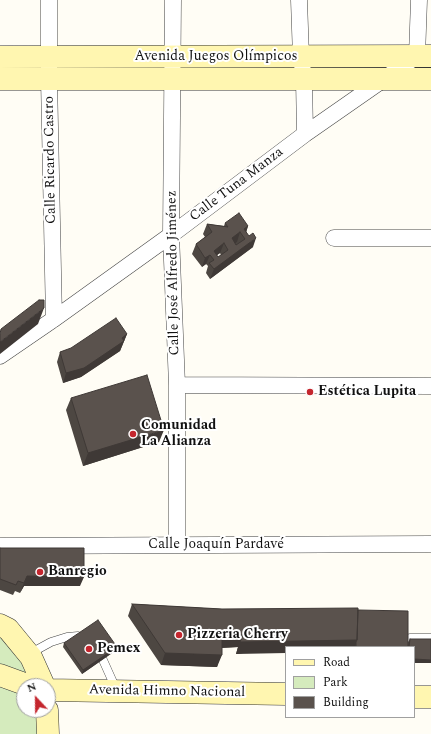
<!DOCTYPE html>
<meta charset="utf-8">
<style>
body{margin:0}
#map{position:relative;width:431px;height:734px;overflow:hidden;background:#fffdf5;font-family:Spectral,serif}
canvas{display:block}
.legend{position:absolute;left:285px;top:646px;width:130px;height:72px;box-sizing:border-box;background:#fff;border:1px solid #a0a0a0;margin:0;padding:5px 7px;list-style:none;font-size:12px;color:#111}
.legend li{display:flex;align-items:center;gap:8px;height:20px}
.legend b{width:20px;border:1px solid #a0a0a0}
.north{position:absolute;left:16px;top:678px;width:40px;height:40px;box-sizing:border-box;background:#fff;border:1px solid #a0a0a0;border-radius:50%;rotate:338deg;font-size:11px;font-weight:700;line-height:16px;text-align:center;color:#111}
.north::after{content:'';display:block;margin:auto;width:14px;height:18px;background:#c4262e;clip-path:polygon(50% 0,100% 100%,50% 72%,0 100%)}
</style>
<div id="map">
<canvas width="431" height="734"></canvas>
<ul class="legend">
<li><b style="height:5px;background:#fff6b0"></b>Road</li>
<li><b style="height:11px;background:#d5ebbd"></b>Park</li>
<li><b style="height:11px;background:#5a524d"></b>Building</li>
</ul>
<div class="north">N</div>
</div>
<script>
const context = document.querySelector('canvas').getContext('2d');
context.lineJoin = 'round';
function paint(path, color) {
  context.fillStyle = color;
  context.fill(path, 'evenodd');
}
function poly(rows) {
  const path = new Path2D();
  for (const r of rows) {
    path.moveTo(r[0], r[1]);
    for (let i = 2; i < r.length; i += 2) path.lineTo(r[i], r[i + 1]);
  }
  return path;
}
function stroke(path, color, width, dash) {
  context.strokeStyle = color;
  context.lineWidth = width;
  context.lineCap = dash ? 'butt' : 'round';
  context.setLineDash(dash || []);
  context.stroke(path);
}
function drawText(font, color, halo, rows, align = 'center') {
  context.font = font + ' Spectral,serif';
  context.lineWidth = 4;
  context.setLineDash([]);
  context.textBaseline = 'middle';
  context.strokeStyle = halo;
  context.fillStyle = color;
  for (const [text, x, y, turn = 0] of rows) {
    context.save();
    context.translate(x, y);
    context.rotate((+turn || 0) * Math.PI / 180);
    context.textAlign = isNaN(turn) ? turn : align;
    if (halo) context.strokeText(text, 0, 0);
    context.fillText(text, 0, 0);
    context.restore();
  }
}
const green = poly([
 [0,625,31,657,24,686,24,710,46,710,48,734,0,734]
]);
const lane = poly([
 [406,647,406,642,410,638,431,638],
 [29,654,51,642,67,637,78,636],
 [103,660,116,689]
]);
const street = poly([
 [49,0,49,79,54,319],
 [173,0,171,235,177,385,177,545],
 [299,0,301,57,304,79,305,134],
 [334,238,431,238],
 [0,356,54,319,171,235,305,134,417,56,419,0],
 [177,385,431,386],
 [0,546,431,544]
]);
const secondary = poly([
 [0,57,431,56],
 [0,79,431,79],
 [0,625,8,629,31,657,44,686],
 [0,675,30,686],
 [48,690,286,694],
 [414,697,431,697],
 [47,710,48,734]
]);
const wall = poly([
 [225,223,248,226,246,232,253,247,210,279,206,273,208,266,206,264,202,267,192,254,196,244,205,237,203,234,207,224,224,226],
 [220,253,221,255,218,257,217,255],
 [127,334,120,351,81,377,63,383,57,362,60,352],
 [71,398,159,442,83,466,66,410],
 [0,548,80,586,24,586,20,593,15,591,13,595,0,590],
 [132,604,222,609,358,610,408,647,286,647,236,654,238,647,222,648,217,667,161,665,128,616],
 [410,639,431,639,431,663,414,663,414,647,408,647,408,642],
 [64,643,117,647,115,651,82,674,63,647]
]);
const shadedWall = poly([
 [248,226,245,236,244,229],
 [240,232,237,242,228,248,232,238],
 [256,238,253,247,210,279,214,269],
 [224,243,220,253,213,258,214,251],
 [210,255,206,264,202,267,205,258],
 [44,308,38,324,0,354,0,342],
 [127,334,120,351,81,377,63,383,66,373],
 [164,430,159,442,83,466,88,453],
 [27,576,84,577,80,586,24,586,20,593,24,583],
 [243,635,357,640,355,647,286,647,286,653,236,654,238,647,218,648,222,636],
 [117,647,115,651,82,674,83,670],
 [165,653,222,655,217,667,161,665],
 [414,659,431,660,431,663,414,663]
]);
const building = poly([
 [239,213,248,226,244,229,249,236,253,233,256,238,214,269,209,263,214,260,210,255,205,258,196,244,212,232,207,224,228,227,225,223,239,213],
 [240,232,245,239,236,245,232,238,240,232],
 [224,243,228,250,218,257,214,251,224,243],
 [39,300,44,300,44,308,0,342,0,334,1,329,39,300],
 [116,318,127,334,122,338,124,341,84,368,66,373,60,352,71,348,116,318],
 [147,375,164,430,88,453,71,398,147,375],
 [0,548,84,548,84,577,27,576,24,583,18,581,16,585,0,579,0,548],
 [132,604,222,609,358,608,357,640,240,642,243,635,222,636,222,655,165,653,132,604],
 [358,610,408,611,408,647,356,647,356,642,357,640,358,610],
 [98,620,117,647,83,670,64,643,98,620],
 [410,639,431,639,431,660,414,659,414,647,409,647,410,639]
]);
const markers = [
 [310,392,4,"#c4262e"],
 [133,434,4,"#c4262e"],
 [40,572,4,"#c4262e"],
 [179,635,4,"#c4262e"],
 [89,649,4,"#c4262e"]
];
const streetNames = [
 ["Avenida Juegos Olímpicos",216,57],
 ["Calle Ricardo Castro",51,160,-91],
 ["Calle Tuna Manza",237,185,-37],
 ["Calle José Alfredo Jiménez",174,273,-91],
 ["Calle Joaquín Pardavé",216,545],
 ["Avenida Himno Nacional",167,692,1]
];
const poiNames = [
 ["Estética Lupita",318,392],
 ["Comunidad",141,426],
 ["La Alianza",141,442],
 ["Banregio",48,572],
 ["Pizzeria Cherry",187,635],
 ["Pemex",97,649]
];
paint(green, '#d5ebbd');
stroke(lane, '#444', 9);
stroke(street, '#444', 17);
stroke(secondary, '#333', 23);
stroke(lane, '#fff', 8);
stroke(street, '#fff', 16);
stroke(secondary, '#fff6b0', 22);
paint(wall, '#4d4742');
paint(shadedWall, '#3f3936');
paint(building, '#5a524d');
stroke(building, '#3f3936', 1);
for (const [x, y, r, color] of markers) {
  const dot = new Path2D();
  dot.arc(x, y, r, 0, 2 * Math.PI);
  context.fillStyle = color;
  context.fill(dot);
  stroke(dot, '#fff', 1.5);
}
drawText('14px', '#111', '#fff', streetNames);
drawText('bold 14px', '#111', '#fff', poiNames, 'left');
</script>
